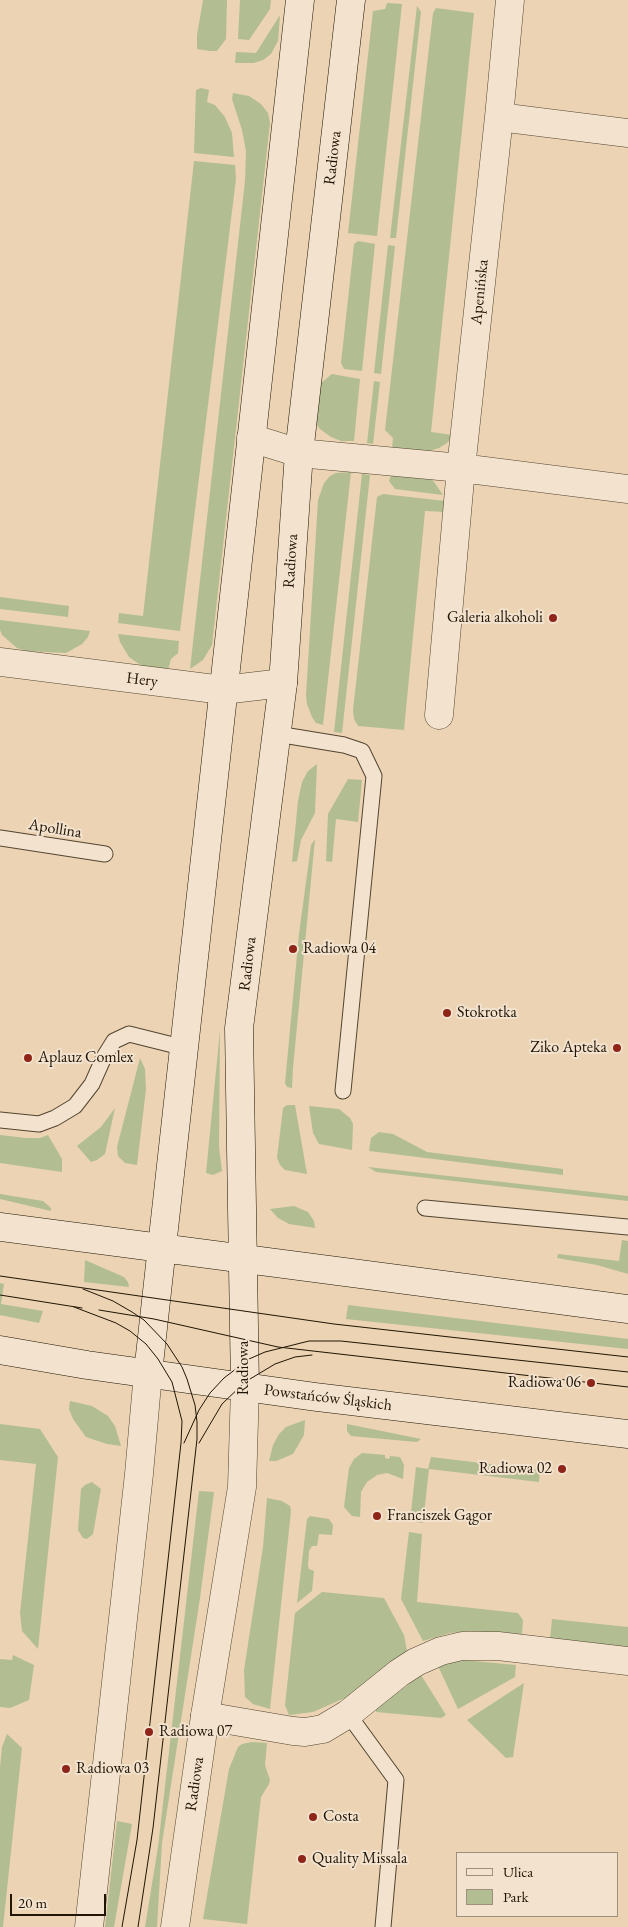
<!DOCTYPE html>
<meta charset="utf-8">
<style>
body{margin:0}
#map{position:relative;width:628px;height:1927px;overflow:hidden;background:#ebd3b3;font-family:"EB Garamond",serif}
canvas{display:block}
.legend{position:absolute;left:456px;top:1852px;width:162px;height:65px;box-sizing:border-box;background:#f2e2ce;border:1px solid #9e907d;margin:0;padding:6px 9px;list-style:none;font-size:15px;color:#201404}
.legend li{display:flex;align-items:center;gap:10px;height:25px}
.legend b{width:25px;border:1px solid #9e907d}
.scale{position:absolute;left:10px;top:1894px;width:96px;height:22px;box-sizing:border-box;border:2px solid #201404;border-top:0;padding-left:6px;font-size:15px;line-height:18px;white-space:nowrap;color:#201404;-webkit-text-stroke:4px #f2e2ce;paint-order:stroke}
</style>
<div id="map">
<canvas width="628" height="1927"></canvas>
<ul class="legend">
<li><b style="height:6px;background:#f2e2ce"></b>Ulica</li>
<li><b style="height:14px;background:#b2be91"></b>Park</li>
</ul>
<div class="scale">20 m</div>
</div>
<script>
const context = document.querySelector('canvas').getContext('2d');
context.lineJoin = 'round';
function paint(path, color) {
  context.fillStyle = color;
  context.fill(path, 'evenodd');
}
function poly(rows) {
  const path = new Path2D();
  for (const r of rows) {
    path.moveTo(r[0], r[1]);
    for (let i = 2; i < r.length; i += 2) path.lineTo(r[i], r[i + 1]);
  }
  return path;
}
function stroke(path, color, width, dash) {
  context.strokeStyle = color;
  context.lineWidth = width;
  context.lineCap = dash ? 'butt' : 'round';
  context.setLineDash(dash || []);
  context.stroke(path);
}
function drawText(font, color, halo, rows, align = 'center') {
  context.font = font + ' "EB Garamond",serif';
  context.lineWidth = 4;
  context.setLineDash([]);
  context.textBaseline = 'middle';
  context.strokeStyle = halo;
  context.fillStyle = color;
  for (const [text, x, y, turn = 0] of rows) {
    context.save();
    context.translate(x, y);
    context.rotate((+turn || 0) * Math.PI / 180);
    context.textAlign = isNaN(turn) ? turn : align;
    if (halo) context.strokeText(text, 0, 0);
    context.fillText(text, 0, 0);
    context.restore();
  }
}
const green = poly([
 [203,0,227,0,226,39,217,51,210,51,197,49,197,35],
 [240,0,271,0,270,9,249,40,238,39],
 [387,3,402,4,377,236,348,233,373,11,385,9],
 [417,6,421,12,396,238,390,238],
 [436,8,474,13,431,432,453,435,447,443,439,448,429,451,392,449,393,438,385,430,433,13],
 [280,15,278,41,271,54,263,60,254,63,235,63,236,52,256,53],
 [201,88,209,90,207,102,215,105,225,117,232,133,234,157,194,153,196,90],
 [233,93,249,96,261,104,268,113,270,123,212,645,203,660,190,669,245,181,246,151,242,130,232,99],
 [194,161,235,165,236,179,180,631,118,623,119,613,143,616],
 [358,241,375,244,362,371,344,369,341,363,354,244],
 [388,245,395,246,381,374,374,373],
 [332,374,360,379,354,441,341,441,331,437,320,429,314,421,316,387],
 [374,381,380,382,373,444,367,443],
 [351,472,323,725,316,723,312,717,307,704,306,695,318,500,324,483,330,476,336,473],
 [362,474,370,475,342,733,334,732],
 [391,475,432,479,443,495,395,489,389,481],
 [383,494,445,501,446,512,425,511,404,730,358,726,354,719,353,710,377,497],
 [0,597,69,606,68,617,0,609],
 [0,620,90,631,88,637,82,644,66,653,26,651,17,648,2,635,0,630],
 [118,634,179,641,178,653,171,659,168,670,142,666,129,657,120,642],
 [317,764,315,813,301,840,297,861,292,862,298,801,302,782,308,771],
 [348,779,362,780,358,822,336,819,332,862,326,861,328,814],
 [315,839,293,1068,292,1088,287,1087,285,1083,299,934,311,845],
 [220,1030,219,1147,222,1171,213,1175,206,1173],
 [140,1058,145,1069,146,1089,137,1165,125,1163,118,1156,117,1147],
 [287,1105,295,1105,307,1174,285,1170,280,1165,277,1158,283,1108],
 [309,1106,339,1109,350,1118,353,1124,352,1150,319,1144,313,1133],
 [115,1108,105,1154,97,1160,91,1162,77,1146,101,1127],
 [379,1132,393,1134,427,1152,563,1169,563,1175,369,1151,371,1138],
 [0,1135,26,1138,40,1138,48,1135,62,1159,62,1172,0,1163],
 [368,1167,628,1196,628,1201,376,1172],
 [0,1194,43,1201,51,1208,51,1211,0,1199],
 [294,1206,308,1212,314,1221,315,1228,289,1224,278,1218,270,1209],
 [622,1240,628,1241,628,1274,597,1265,557,1258,558,1254,619,1261],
 [85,1260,124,1277,128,1282,129,1287,84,1282],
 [0,1283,4,1284,1,1304,43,1311,39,1323,0,1315],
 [348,1305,628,1339,628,1349,346,1319],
 [70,1401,92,1406,108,1416,115,1426,121,1446,107,1444,86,1437,73,1419,69,1409],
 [305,1420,304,1435,293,1454,276,1461,269,1461,273,1445,279,1434,286,1427],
 [0,1424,40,1429,58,1457,38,1649,22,1631,20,1613,36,1464,0,1460],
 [347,1424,421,1439,417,1442,351,1436,347,1431],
 [362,1453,385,1455,385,1458,389,1459,390,1456,400,1457,404,1465,403,1479,387,1473,377,1475,367,1482,361,1492,360,1517,352,1516,344,1507,349,1468,354,1459],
 [431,1457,540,1470,539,1482,429,1469,423,1523,410,1521,416,1467,428,1469],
 [92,1482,101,1489,93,1534,87,1539,83,1538,78,1530,81,1489,85,1485],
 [199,1491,214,1492,200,1598,162,1843,157,1927,145,1927,158,1847],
 [267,1498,282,1501,290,1506,291,1511,270,1709,253,1704,245,1697,244,1670,263,1547],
 [310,1516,329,1519,333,1525,332,1535,319,1534,317,1546,312,1546,309,1551,308,1566,309,1569,314,1571,312,1591,297,1603,307,1519],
 [409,1532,422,1534,417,1602,518,1613,523,1620,522,1634,470,1631,450,1633,423,1641,401,1599],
 [322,1592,384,1598,404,1635,407,1651,345,1698,313,1712,289,1715,285,1705,295,1613],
 [552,1619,628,1627,628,1647,550,1639],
 [13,1655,34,1665,29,1700,10,1708,0,1707,0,1659,12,1660],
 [463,1660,516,1665,515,1677,458,1709,438,1666],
 [421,1675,446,1715,441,1718,376,1712,376,1709],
 [524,1683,513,1757,506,1758,467,1720],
 [7,1734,22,1748,3,1927,0,1927,0,1767,2,1747],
 [252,1742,267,1743,265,1765,270,1780,269,1784,261,1797,247,1924,203,1919,229,1769,238,1747,242,1744],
 [117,1821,132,1824,114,1927,105,1927]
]);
const service = poly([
 [277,734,344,745,362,751,374,776,343,1091],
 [0,838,105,854],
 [0,1120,39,1124,55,1118,75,1106,92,1084,104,1057,114,1041,129,1034,185,1048],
 [425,1208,628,1227],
 [348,1714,396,1780,383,1927]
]);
const minor = poly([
 [510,0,499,117,628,133],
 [251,438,299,453,461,468,628,489],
 [0,662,223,690,283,683],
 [439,715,461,468,499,117],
 [205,1716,293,1731,305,1732,323,1729,348,1714,399,1673,416,1662,441,1651,462,1646,498,1646,628,1661]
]);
const tertiary = poly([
 [89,1927,139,1474,148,1373],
 [175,1927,205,1716,242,1487,245,1387]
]);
const secondary = poly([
 [0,1227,628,1309],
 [0,1350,87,1365,316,1397,628,1434],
 [148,1373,300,0],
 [245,1387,239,1028,283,683,299,453,351,0]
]);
const tram = poly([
 [0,1276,334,1324,628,1357],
 [83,1289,113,1301,132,1312,144,1320,167,1344,182,1367,187,1379,195,1405,197,1422,197,1439,153,1828,138,1927],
 [0,1295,82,1308],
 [74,1307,116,1323,130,1331,146,1344,158,1359,172,1382,182,1421,181,1443,137,1840,122,1927],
 [99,1310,154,1319,278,1347,628,1387],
 [184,1443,199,1410,210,1393,224,1378,249,1359,265,1352,309,1341,341,1341,628,1372],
 [199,1443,222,1404,245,1382,275,1364,295,1357,312,1355]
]);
const markers = [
 [553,618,5,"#8f2418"],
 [293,949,5,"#8f2418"],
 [447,1013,5,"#8f2418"],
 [617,1048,5,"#8f2418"],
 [28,1058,5,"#8f2418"],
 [591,1383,5,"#8f2418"],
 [562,1469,5,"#8f2418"],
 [377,1516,5,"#8f2418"],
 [149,1732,5,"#8f2418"],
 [66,1769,5,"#8f2418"],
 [313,1817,5,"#8f2418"],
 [302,1859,5,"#8f2418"]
];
const streetNames = [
 ["Radiowa",333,158,-83],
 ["Apenińska",480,292,-84],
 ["Radiowa",291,561,-86],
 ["Hery",142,680,7],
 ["Apollina",55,829,9],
 ["Radiowa",248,964,-83],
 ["Radiowa",244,1368,-90],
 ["Powstańców Śląskich",328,1398,7],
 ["Radiowa",195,1784,-82]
];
const poiNames = [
 ["Galeria alkoholi",543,618,"right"],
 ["Radiowa 04",303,949],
 ["Stokrotka",457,1013],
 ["Ziko Apteka",607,1048,"right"],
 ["Aplauz Comlex",38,1058],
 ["Radiowa 06",581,1383,"right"],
 ["Radiowa 02",552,1469,"right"],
 ["Franciszek Gągor",387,1516],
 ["Radiowa 07",159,1732],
 ["Radiowa 03",76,1769],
 ["Costa",323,1817],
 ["Quality Missala",312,1859]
];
paint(green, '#b2be91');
stroke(service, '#534430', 17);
stroke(minor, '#534430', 29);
stroke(tertiary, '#534430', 29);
stroke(secondary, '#201404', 29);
stroke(service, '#f2e2ce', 15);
stroke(minor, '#f2e2ce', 28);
stroke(tertiary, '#f2e2ce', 28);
stroke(secondary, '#f2e2ce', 28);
stroke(tram, '#201404', 1);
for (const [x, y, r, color] of markers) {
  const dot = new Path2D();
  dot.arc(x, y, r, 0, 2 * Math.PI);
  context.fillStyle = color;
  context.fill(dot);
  stroke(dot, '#f2e2ce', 2);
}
drawText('16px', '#201404', '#f2e2ce', streetNames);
drawText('16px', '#201404', '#f2e2ce', poiNames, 'left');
</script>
